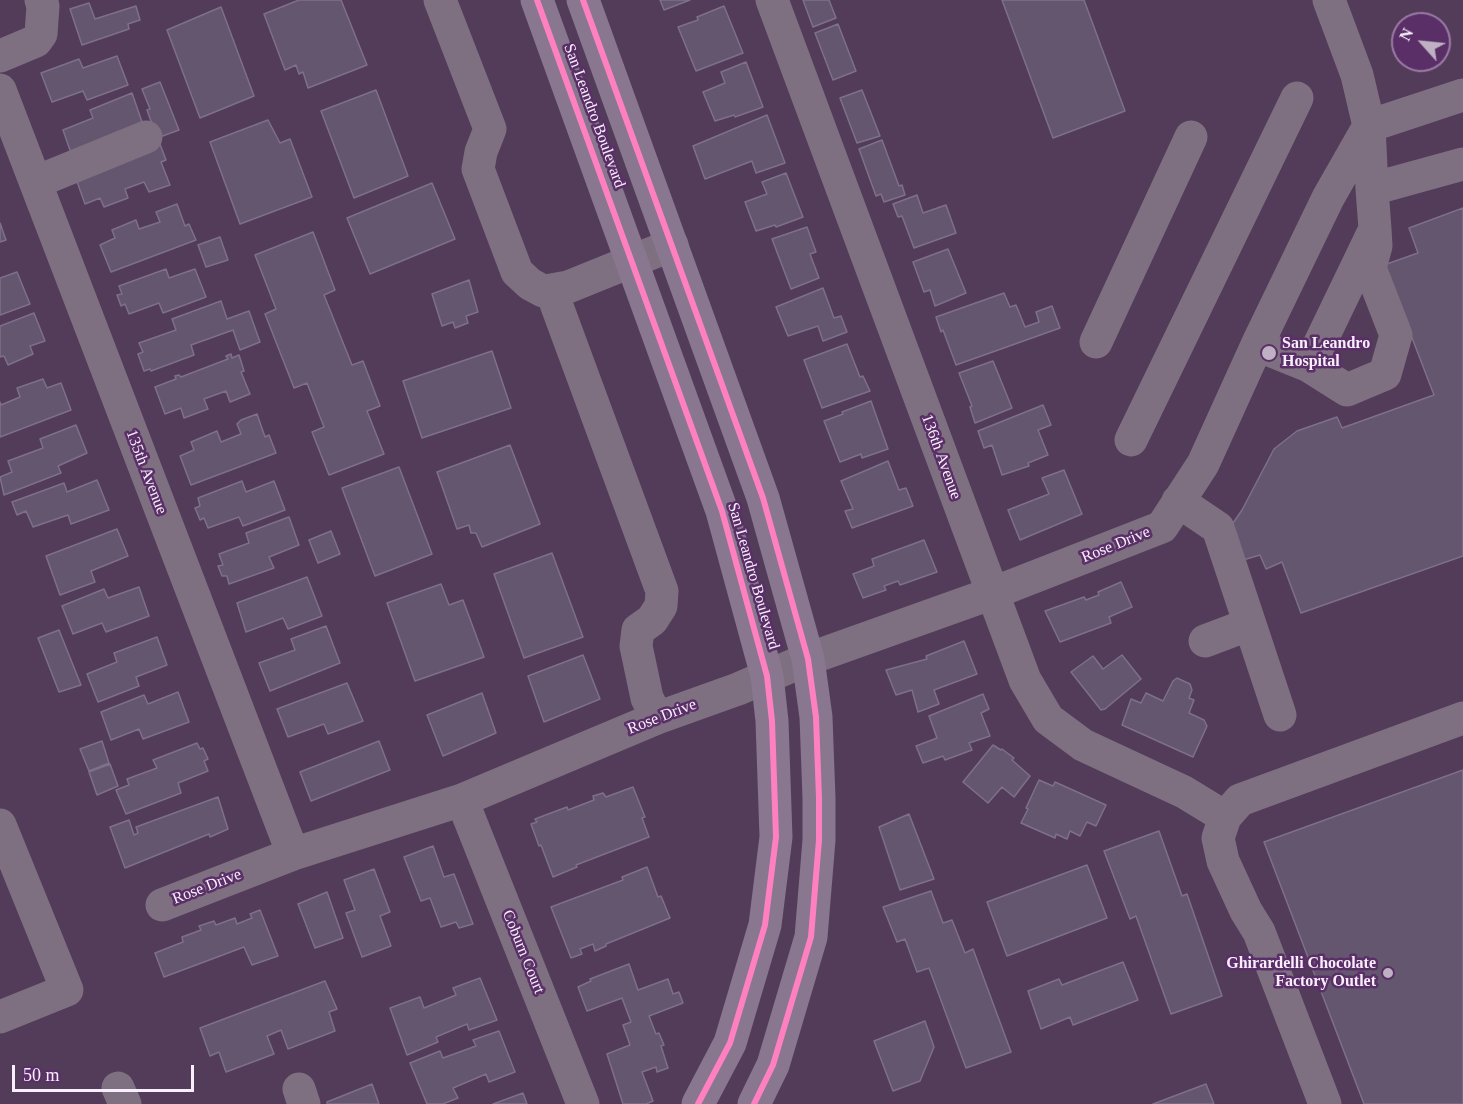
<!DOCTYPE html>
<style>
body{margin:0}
#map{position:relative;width:1463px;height:1104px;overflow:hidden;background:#533b5a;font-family:Georgia,serif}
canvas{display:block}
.north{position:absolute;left:1391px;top:12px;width:60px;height:60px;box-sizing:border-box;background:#5a2e67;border:2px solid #9a7ba3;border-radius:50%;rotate:297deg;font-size:16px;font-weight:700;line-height:24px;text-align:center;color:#f9effc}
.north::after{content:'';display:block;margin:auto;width:21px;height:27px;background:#bfb0c3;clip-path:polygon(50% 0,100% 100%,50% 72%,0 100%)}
.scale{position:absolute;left:12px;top:1065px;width:182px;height:27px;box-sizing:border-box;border:3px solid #f9effc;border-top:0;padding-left:8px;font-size:18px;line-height:21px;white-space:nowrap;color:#f9effc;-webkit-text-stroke:4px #5a2e67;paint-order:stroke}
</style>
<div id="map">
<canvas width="1463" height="1104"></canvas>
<div class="north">N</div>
<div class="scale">50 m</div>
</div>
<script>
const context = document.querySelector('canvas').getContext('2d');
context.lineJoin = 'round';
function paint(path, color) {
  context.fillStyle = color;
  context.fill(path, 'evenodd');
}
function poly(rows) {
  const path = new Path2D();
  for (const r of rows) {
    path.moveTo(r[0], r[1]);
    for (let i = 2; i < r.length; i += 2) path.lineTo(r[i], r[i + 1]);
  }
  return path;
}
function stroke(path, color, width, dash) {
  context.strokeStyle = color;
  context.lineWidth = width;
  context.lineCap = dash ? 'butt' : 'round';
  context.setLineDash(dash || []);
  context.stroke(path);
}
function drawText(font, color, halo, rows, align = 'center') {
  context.font = font + ' Georgia,serif';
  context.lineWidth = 5;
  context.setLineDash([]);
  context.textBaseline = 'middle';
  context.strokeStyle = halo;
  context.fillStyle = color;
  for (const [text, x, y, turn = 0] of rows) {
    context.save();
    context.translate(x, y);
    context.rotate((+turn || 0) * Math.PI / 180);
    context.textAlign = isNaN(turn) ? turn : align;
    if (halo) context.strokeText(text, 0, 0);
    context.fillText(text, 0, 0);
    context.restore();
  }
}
const building = poly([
 [299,0,341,0,367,65,308,88,303,72,299,74,296,65,285,70,264,14,299,0],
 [660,0,690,0,664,10,660,0],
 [803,0,829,0,836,18,813,27,803,0],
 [1002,0,1084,0,1125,111,1053,138,1002,0],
 [89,3,95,19,136,6,140,20,128,24,129,29,82,45,70,9,89,3],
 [724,6,743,53,696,71,678,27,698,20,697,17,724,6],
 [221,7,254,96,200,118,167,30,221,7],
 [838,24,856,71,833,80,815,33,838,24],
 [117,56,128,85,87,100,83,91,52,102,41,73,79,59,83,68,117,56],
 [746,62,763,107,735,117,734,115,715,121,703,92,725,83,721,72,746,62],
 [160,82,179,130,157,138,147,110,150,109,142,89,160,82],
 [376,90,408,176,354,198,321,111,376,90],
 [862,90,880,136,857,143,840,98,862,90],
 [132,93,142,122,73,159,63,130,93,118,90,110,132,93],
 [767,115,785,163,756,173,752,161,705,179,693,146,767,115],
 [268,120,280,143,290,139,312,197,240,224,210,142,268,120],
 [882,140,899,186,902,185,905,195,884,202,881,194,876,196,859,149,882,140],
 [160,144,166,160,161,162,170,185,149,192,144,182,125,189,128,198,104,207,100,198,85,204,75,176,160,144],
 [786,173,803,217,776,227,775,225,756,231,745,202,767,194,762,182,786,173],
 [432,183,455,239,370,274,347,218,432,183],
 [917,195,923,213,946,205,956,233,914,248,902,216,898,217,893,204,917,195],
 [177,204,185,226,189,224,196,240,111,272,100,245,115,238,112,230,136,220,139,229,160,222,156,212,177,204],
 [1463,208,1463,556,1301,613,1282,562,1266,569,1260,555,1216,568,1229,529,1242,510,1274,449,1297,431,1337,417,1342,428,1434,395,1384,265,1418,253,1409,228,1463,208],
 [0,223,6,240,0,242,0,223],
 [807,227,816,252,810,254,819,278,791,289,772,239,807,227],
 [313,232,335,290,324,295,352,365,363,361,380,406,367,411,384,454,329,475,312,432,324,427,307,383,294,388,265,314,276,309,255,255,313,232],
 [220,237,228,260,206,267,198,245,220,237],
 [948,249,966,293,935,306,930,290,924,292,913,262,948,249],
 [166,269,169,278,195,269,206,297,163,313,159,303,129,314,125,304,121,306,117,295,122,294,119,286,166,269],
 [17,272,30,304,0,315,0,278,17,272],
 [469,280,478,312,466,316,468,323,455,328,453,322,442,326,432,294,469,280],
 [823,288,834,318,841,316,847,332,823,341,818,326,788,336,776,307,823,288],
 [1004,293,1010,307,1016,305,1025,327,1039,322,1036,312,1052,306,1060,328,956,365,943,330,941,332,936,317,1004,293],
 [221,301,227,319,249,311,260,342,240,350,233,330,191,345,194,355,151,371,150,369,144,371,138,354,143,352,139,343,176,330,172,319,221,301],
 [34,313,45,341,30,346,33,354,8,365,4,356,0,357,0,326,34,313],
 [847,344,860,377,863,376,870,391,822,408,804,360,847,344],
 [492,351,511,408,422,438,403,381,492,351],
 [231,354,232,358,239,355,244,371,241,372,250,394,230,402,226,391,204,399,208,409,184,418,181,408,165,414,155,387,176,379,175,376,179,375,181,377,228,359,226,356,231,354],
 [993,361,1012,408,975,423,970,407,972,406,959,373,993,361],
 [43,379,47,388,61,383,71,410,0,437,0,402,1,405,20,397,17,388,43,379],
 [871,401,888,449,862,458,861,454,840,462,824,421,843,414,842,412,871,401],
 [1043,405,1051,425,1038,430,1048,455,1028,463,1029,466,1002,475,992,445,984,448,978,431,1043,405],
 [257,414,265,437,269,435,276,453,191,485,180,456,194,450,191,442,217,431,221,442,241,434,237,424,241,420,257,414],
 [76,425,87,453,58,466,61,473,4,495,0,477,12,472,8,461,43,448,40,439,76,425],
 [510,445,540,524,482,547,476,533,471,533,469,525,457,529,437,472,510,445],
 [888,461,899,490,906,488,913,506,852,528,845,511,853,509,841,481,888,461],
 [399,467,432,554,375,576,342,488,399,467],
 [1064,470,1082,514,1020,540,1008,510,1049,494,1042,478,1064,470],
 [97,480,109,510,71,524,68,515,33,527,26,511,17,515,12,502,64,483,67,492,97,480],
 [242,481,246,492,274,481,285,510,243,526,239,517,208,528,204,518,200,520,195,508,200,506,198,498,242,481],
 [289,517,299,545,269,557,274,568,229,584,227,576,222,576,218,566,223,565,219,554,249,543,246,533,289,517],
 [117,529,128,556,91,571,95,582,60,595,46,556,117,529],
 [331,531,340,554,318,563,309,540,331,531],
 [924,540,937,572,900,585,898,581,884,586,886,590,863,598,853,574,874,566,872,559,924,540],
 [552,553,583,637,524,658,494,574,552,553],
 [307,577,322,616,288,629,283,618,246,632,237,603,307,577],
 [1121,582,1132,607,1109,617,1111,623,1060,642,1045,611,1084,597,1086,600,1099,595,1098,592,1121,582],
 [441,584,449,605,463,600,484,657,415,681,387,603,441,584],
 [139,587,149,616,106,632,102,623,73,634,62,606,104,589,108,598,139,587],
 [326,626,340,663,270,691,259,663,295,650,291,639,326,626],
 [59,630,81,685,59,692,38,638,59,630],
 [157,637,167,665,136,677,139,686,98,702,87,674,117,662,114,653,157,637],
 [964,641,977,674,934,690,939,704,918,712,912,690,896,695,886,670,927,659,926,656,964,641],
 [583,655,600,699,544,722,528,676,583,655],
 [1122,655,1141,679,1105,709,1101,710,1071,672,1093,656,1103,669,1122,655],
 [1177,678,1190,684,1192,690,1189,698,1194,700,1189,713,1204,720,1207,726,1193,757,1122,725,1131,699,1141,703,1146,693,1163,701,1173,681,1177,678],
 [347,683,363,721,328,734,324,724,288,737,277,709,347,683],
 [178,692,189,722,143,739,139,729,111,740,101,712,144,695,148,704,178,692],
 [482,693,496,733,443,756,427,715,482,693],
 [983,694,989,709,981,713,990,736,969,743,972,750,945,760,943,756,923,763,916,746,937,738,929,716,983,694],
 [102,741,109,763,89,771,80,749,102,741],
 [379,741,390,770,311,801,300,772,379,741],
 [197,743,200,749,203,748,208,759,204,761,208,771,178,783,181,793,126,814,116,790,129,785,127,779,157,768,153,760,197,743],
 [993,745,1001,750,1002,749,1014,758,1012,760,1030,776,1014,797,1002,787,988,803,963,782,993,745],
 [110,764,118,786,97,795,89,772,110,764],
 [1463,770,1463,1104,1364,1104,1264,842,1463,770],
 [1039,780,1053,786,1055,782,1106,805,1096,826,1087,822,1080,836,1070,831,1067,839,1056,834,1055,838,1021,823,1028,809,1026,808,1039,780],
 [633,787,645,817,642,818,649,837,576,865,577,867,553,877,541,845,539,846,531,824,537,822,535,819,567,807,568,810,594,800,593,796,603,793,606,797,633,787],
 [218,797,228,829,210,837,209,834,125,868,110,827,129,820,134,835,138,833,136,827,218,797],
 [909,814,934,879,900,890,879,827,909,814],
 [1159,831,1182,896,1187,894,1222,996,1171,1014,1136,916,1130,919,1104,851,1159,831],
 [433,846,444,877,454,874,473,924,459,928,456,922,441,927,430,898,421,901,404,857,433,846],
 [1087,865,1107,918,1007,956,987,902,1087,865],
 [647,867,658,897,661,896,670,918,606,944,606,946,595,951,593,944,580,949,582,954,571,958,551,907,623,880,622,877,647,867],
 [374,869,390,912,380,916,391,946,362,957,346,913,355,910,344,880,374,869],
 [931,891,943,923,952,920,965,953,973,949,1011,1052,966,1068,929,968,917,972,905,939,897,942,883,907,931,891],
 [327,892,343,938,315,948,298,904,327,892],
 [260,910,278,956,252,965,244,947,164,977,155,953,183,942,182,937,201,930,199,926,214,921,216,925,235,918,237,924,252,918,250,914,260,910],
 [1123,962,1138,1000,1073,1025,1070,1017,1041,1029,1028,991,1059,979,1062,985,1123,962],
 [629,964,638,990,668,979,673,994,679,992,683,1003,649,1016,656,1034,659,1033,664,1045,661,1046,668,1068,657,1072,656,1067,642,1072,653,1101,646,1104,623,1104,607,1054,630,1045,623,1025,631,1022,622,998,587,1011,578,987,591,981,590,979,629,964],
 [480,978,497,1020,469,1030,467,1024,436,1037,438,1042,407,1055,390,1008,420,997,424,1008,456,995,453,988,480,978],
 [325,981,337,1009,329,1012,335,1031,288,1049,281,1030,267,1036,274,1054,226,1072,219,1052,210,1056,200,1028,325,981],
 [925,1021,934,1047,920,1081,893,1091,874,1041,925,1021],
 [499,1031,515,1072,489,1082,486,1074,453,1088,458,1098,443,1104,427,1104,410,1063,440,1051,443,1058,476,1046,473,1040,499,1031],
 [372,1084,379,1104,327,1104,327,1102,372,1084],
 [1206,1084,1214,1104,1153,1104,1206,1084],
 [523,1093,527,1104,493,1104,523,1093]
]);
const minor = poly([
 [440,0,490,129,481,152,478,169,517,272,530,284,543,291,551,290,568,287,672,245],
 [772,0,1025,680,1048,719,1083,745,1184,792,1225,817],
 [1329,0,1357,75,1369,126,1372,189,1375,229,1376,246,1370,268,1396,335,1385,374,1347,390,1309,366,1375,229],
 [0,56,36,41,41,34,43,6,41,0],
 [0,90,293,854],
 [36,182,146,137],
 [1372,189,1463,164],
 [551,290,662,591,661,606,652,620,638,630,636,646,647,698,657,718],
 [1096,342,1191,137],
 [1257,345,1328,198,1369,126,1463,95],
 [1131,440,1297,98],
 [1178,501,1218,528,1280,715],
 [1205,641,1250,624],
 [462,800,583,1104],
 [0,825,67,990,0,1017],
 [162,905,293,854,462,800,657,718,738,689,808,659,993,593,1162,527,1203,464,1257,345,1309,366],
 [118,1088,125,1104],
 [299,1089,304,1104],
 [1325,1104,1259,932,1246,911,1223,861,1218,838,1225,817,1240,800,1463,718]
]);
const major = poly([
 [537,0,722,511,767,676,772,721,776,837,765,925,730,1043,698,1104],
 [583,0,763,498,808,659,816,717,819,798,819,840,811,937,773,1065,754,1104]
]);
const cycleway = poly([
 [537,0,722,511,767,676,772,721,776,837,765,925,730,1043,698,1104],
 [583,0,763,498,808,659,816,717,819,798,819,840,811,937,773,1065,754,1104]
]);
const markers = [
 [1269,353,8,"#bfb0c3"],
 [1388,973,6,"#bfb0c3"]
];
const streetNames = [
 ["San Leandro Boulevard",594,116,70],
 ["136th Avenue",941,457,70],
 ["135th Avenue",146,472,69],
 ["Rose Drive",1116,545,-22],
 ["San Leandro Boulevard",753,576,74],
 ["Rose Drive",662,717,-21],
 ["Rose Drive",207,887,-21],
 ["Coburn Court",523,952,68]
];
const poiNames = [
 ["San Leandro",1282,344],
 ["Hospital",1282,362],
 ["Ghirardelli Chocolate",1376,964,"right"],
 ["Factory Outlet",1376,982,"right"]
];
paint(building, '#64566f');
stroke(building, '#7e708b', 1.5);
stroke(minor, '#7e7081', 33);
stroke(major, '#89768f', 33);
stroke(cycleway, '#ff80c0', 6);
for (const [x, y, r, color] of markers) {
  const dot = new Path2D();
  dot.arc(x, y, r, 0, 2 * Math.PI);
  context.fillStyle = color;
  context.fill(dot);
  stroke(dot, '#5a2e67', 2);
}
drawText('16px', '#f9effc', '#5a2e67', streetNames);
drawText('bold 16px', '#f9effc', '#5a2e67', poiNames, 'left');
</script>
